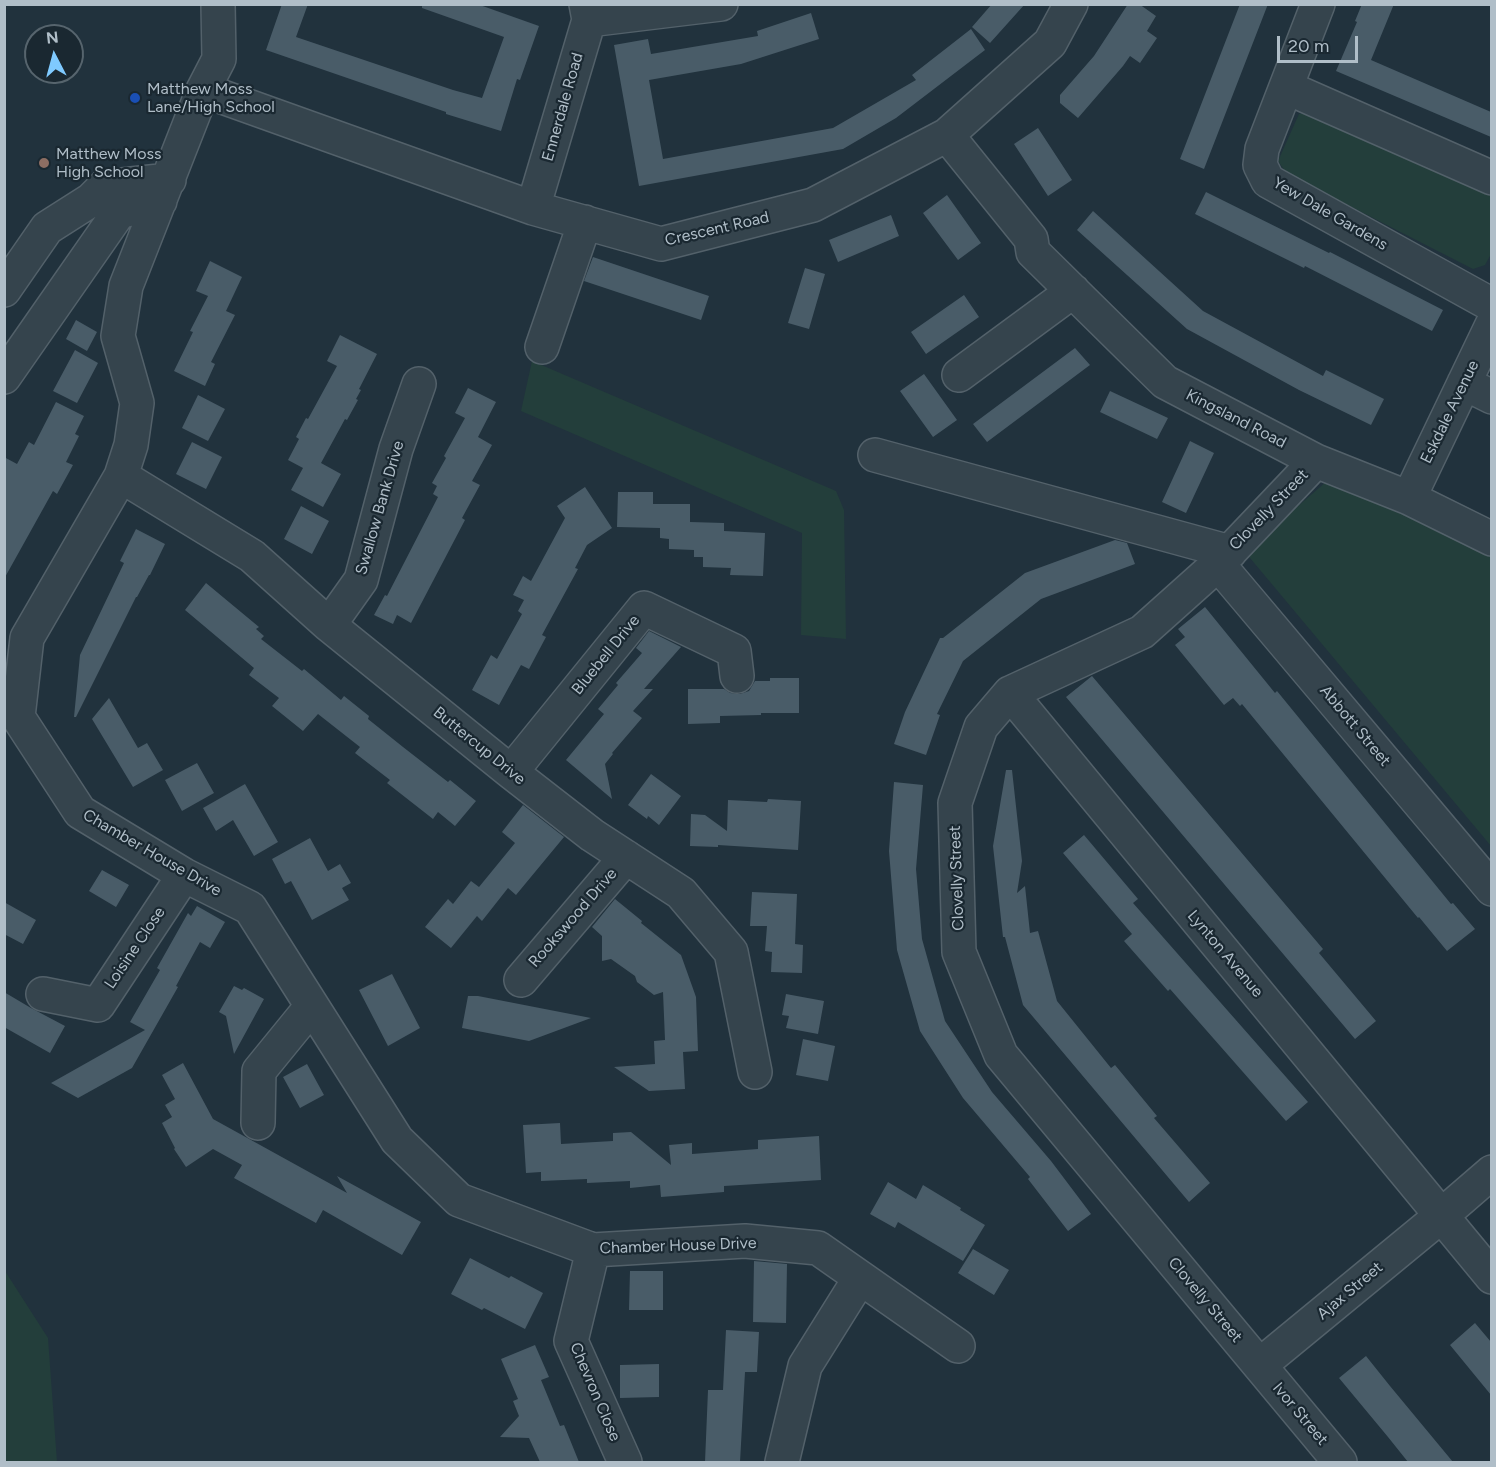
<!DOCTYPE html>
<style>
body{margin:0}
#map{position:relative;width:1496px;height:1467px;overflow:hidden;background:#21323d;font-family:Figtree,sans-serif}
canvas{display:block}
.frame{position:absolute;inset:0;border:6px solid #b0bec8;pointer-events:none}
.north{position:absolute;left:24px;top:24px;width:60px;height:60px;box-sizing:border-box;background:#1a2831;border:2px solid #56646d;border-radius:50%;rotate:354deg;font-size:16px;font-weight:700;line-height:24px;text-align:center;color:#b0bec8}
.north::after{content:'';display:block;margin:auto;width:21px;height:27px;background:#7fcaff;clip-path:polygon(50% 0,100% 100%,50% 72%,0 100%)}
.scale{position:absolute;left:1277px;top:36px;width:81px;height:27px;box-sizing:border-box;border:3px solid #b0bec8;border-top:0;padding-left:8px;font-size:18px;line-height:21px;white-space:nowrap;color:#b0bec8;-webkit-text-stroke:4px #1a2831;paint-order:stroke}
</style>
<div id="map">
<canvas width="1496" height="1467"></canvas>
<div class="frame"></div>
<div class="north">N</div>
<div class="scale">20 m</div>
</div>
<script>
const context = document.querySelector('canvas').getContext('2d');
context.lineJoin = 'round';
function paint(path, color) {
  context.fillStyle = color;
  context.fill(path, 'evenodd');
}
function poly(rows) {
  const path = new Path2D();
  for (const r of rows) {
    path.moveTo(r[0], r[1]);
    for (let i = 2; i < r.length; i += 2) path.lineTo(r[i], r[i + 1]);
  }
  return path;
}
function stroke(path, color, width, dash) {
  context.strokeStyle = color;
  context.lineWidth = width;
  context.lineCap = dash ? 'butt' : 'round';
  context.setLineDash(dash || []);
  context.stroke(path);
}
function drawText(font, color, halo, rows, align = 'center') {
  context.font = font + ' Figtree,sans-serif';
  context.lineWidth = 4.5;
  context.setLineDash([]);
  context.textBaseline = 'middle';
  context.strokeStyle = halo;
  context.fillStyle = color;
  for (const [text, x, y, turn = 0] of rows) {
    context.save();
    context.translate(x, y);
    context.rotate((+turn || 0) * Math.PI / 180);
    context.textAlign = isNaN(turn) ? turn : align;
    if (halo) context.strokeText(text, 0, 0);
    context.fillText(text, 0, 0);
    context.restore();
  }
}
const green = poly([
 [1313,112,1491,189,1491,254,1485,265,1473,269,1287,174,1278,161,1299,114],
 [532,361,836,491,844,510,846,639,801,635,802,533,521,411],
 [1334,475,1491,555,1491,846,1245,552],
 [5,1271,48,1338,57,1462,5,1462]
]);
const building = poly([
 [282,4,308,4,296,37,453,90,482,98,504,37,422,8,422,4,477,4,539,26,520,80,517,79,501,131,446,114,446,112,266,50],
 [992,4,1025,4,990,43,972,27],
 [1128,4,1139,4,1156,16,1147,31,1157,38,1140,63,1130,56,1123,66,1078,118,1060,103,1060,95,1094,56],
 [1240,4,1268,4,1204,169,1180,159],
 [1362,4,1394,4,1371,60,1491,112,1491,137,1336,71,1357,22,1355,21],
 [811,13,819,39,741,64,649,80,663,159,833,128,916,80,912,75,971,29,985,50,896,118,843,149,639,186,614,45,648,39,651,54,758,36,757,31],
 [1038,128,1072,180,1048,196,1014,144],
 [1206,192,1329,253,1330,252,1443,310,1432,331,1305,266,1304,268,1195,214],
 [947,195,981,243,958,260,923,213],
 [1093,211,1203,311,1323,376,1326,370,1384,399,1371,425,1299,390,1187,329,1077,230],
 [891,215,899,236,838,262,829,240],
 [593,257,709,296,701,320,584,281],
 [210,261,242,277,226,311,235,315,211,362,215,364,205,386,174,371,193,332,190,331,208,296,196,291],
 [805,268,825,274,809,329,788,323],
 [964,295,979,317,926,354,911,332],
 [76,320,97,332,87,351,66,339],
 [340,335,377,354,359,389,361,390,356,399,358,400,347,420,345,419,321,463,341,474,323,507,291,490,303,468,288,460,299,439,296,437,306,418,308,419,337,366,327,361],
 [1075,348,1090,365,987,442,973,424],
 [75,350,98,363,77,403,53,391],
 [924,374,957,420,933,437,900,391],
 [468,388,496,402,478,437,492,445,472,481,480,485,462,518,465,520,411,623,397,615,393,624,374,615,385,595,387,596,438,497,433,494,437,486,432,483,446,458,444,456,465,418,455,413],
 [1110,391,1168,418,1157,439,1100,412],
 [198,395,225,409,208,441,182,428],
 [56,402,84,416,75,434,79,436,66,462,73,465,57,494,53,491,4,579,4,457,17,464,29,442,34,445],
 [1190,441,1214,453,1186,513,1162,502],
 [192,442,222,457,206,489,176,474],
 [585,487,612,528,587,545,575,568,578,569,542,635,546,637,529,669,521,665,499,705,472,690,491,655,497,659,522,614,518,611,524,600,513,595,523,576,531,581,565,518,557,506],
 [618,492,653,492,653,504,690,504,690,522,724,523,724,531,765,533,763,576,730,575,731,568,703,567,703,557,694,557,694,550,669,549,669,539,660,538,660,528,617,527],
 [301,506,329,521,312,554,284,539],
 [136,529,165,544,150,575,149,575,137,597,136,597,76,717,74,717,80,655,124,563,120,561],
 [1115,540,1127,543,1135,564,1041,599,963,661,937,714,940,715,926,755,894,744,905,712,940,638,943,638,1025,573],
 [206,583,259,627,256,629,264,636,261,639,302,671,304,669,341,700,344,696,369,716,368,719,403,747,448,782,450,780,476,801,455,826,438,812,433,819,387,783,390,780,355,753,360,747,318,714,303,731,272,706,279,698,249,675,254,668,185,610],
 [1205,607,1275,693,1277,691,1451,904,1453,903,1475,929,1447,951,1419,917,1418,918,1242,704,1240,706,1233,698,1224,705,1175,645,1185,637,1178,629],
 [649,631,681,647,644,689,653,689,633,711,642,718,612,753,613,754,605,764,612,799,566,760,604,714,598,709,618,685,616,683,642,653,636,648],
 [1092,676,1323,949,1319,953,1376,1021,1355,1039,1066,697],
 [770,678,799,678,799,713,761,713,761,715,720,716,720,723,688,724,688,689,724,689,730,693,740,694,749,691,755,681,770,681],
 [109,698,138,748,147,743,163,770,133,787,92,719],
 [197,763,214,793,182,811,165,780],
 [1006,770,1012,770,1022,861,1017,893,1025,886,1030,933,1038,931,1057,1001,1111,1068,1115,1065,1157,1116,1154,1118,1210,1183,1189,1202,1023,1005,1005,937,1003,937,993,846],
 [651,774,681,796,659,825,648,816,647,819,628,805],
 [894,782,923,785,916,869,922,939,945,1021,992,1092,1051,1161,1091,1214,1068,1231,1028,1179,1030,1177,963,1098,920,1031,897,950,889,851],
 [245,784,278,842,254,856,233,820,216,831,203,808],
 [768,799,801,801,798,850,718,845,718,847,690,846,691,814,705,815,727,831,728,800,767,802],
 [523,805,564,837,516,895,508,888,482,921,477,916,451,948,425,927,448,899,453,904,471,881,479,887,515,843,502,832],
 [1084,835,1138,899,1133,903,1308,1102,1286,1121,1170,989,1168,991,1124,941,1132,934,1063,853],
 [310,838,328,871,340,864,351,883,342,888,349,900,312,920,291,881,285,884,272,859],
 [102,870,129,885,116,907,89,891],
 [752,892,797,894,795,944,803,945,802,973,771,972,772,952,765,951,767,926,750,926],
 [615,899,642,921,641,923,681,955,696,997,698,1051,683,1052,685,1089,649,1091,614,1067,655,1064,654,1041,665,1040,663,992,654,995,637,982,635,976,611,959,602,961,602,936,592,927],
 [4,902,36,920,23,944,4,934],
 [197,906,225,922,210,948,200,942,176,986,178,987,132,1068,78,1098,51,1083,145,1030,130,1022,160,970,157,968,188,913,191,916],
 [392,974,420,1028,388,1046,359,990],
 [234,986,242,990,244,988,264,999,234,1054,226,1016,219,1012],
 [4,992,31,1008,65,1026,50,1053,4,1027],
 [786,994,824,1001,818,1034,786,1028,789,1016,782,1015],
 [468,996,478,996,591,1018,529,1041,462,1028],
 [803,1039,835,1046,828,1081,796,1075],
 [183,1063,213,1119,347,1193,337,1176,421,1222,402,1255,323,1210,316,1223,234,1178,242,1165,213,1149,186,1167,174,1149,175,1148,162,1123,172,1117,165,1105,175,1099,162,1075],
 [307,1064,324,1095,300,1108,283,1077],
 [560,1123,561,1144,613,1141,613,1133,631,1132,671,1165,669,1145,692,1143,692,1154,758,1149,758,1140,819,1136,821,1180,724,1186,724,1192,661,1197,660,1185,630,1188,630,1181,587,1183,587,1179,541,1181,541,1172,526,1173,523,1125],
 [888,1182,916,1199,923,1185,961,1208,960,1210,985,1225,963,1261,898,1222,895,1228,870,1214],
 [973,1249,1009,1270,994,1295,958,1273],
 [470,1258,509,1278,511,1276,543,1293,525,1329,484,1308,482,1310,451,1294],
 [754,1261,787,1264,786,1323,753,1322],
 [630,1271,663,1271,663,1310,629,1310],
 [1475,1323,1491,1342,1491,1395,1450,1345],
 [726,1330,759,1332,757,1372,745,1372,740,1462,705,1462,708,1390,723,1390],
 [535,1345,549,1377,541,1380,560,1426,564,1425,579,1462,540,1462,529,1438,500,1437,519,1416,513,1401,518,1399,501,1359],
 [1366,1356,1390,1386,1453,1462,1408,1462,1388,1437,1339,1378],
 [659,1364,659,1397,620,1398,620,1365]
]);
const minor = poly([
 [218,4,219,59,203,90,126,286,118,336,137,403,131,445,121,476,27,638,18,717,80,812,184,875,250,908,397,1140,459,1200,593,1250,745,1241,818,1248,958,1346],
 [1318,4,1262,149,1260,165,1268,181,1492,305],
 [589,20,721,4],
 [203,90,533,208,661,244,813,205,947,135,1050,43,1071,4],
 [1285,91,1297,92,1492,178],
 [947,135,1031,239,1033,252,1165,382,1316,461,1409,498,1492,539],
 [533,208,589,20,586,4],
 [4,290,47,228,91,200,104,187,169,180],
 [542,347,585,222],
 [959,375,1073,291],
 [4,377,119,212,160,201],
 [1464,383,1492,397],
 [875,455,1230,552],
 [1316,461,1218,564,1142,632,1010,693,981,727,955,803,959,952,1001,1055,1340,1462],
 [121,476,252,556,329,625,511,772,592,835,681,893,731,952,755,1072],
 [1409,498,1492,325],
 [1218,564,1492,889],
 [329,625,361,580,396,449,419,384],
 [1010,693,1492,1277],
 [511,772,644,608,734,651,737,676],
 [521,980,626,857],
 [43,994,98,1005,184,875],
 [258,1123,259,1071,312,1006],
 [593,1250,571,1341,625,1462],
 [1260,1365,1441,1216,1492,1172],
 [782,1462,805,1366,860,1278]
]);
const markers = [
 [135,98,6,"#1a4fb4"],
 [44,163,6,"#8d6e63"]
];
const poiNames = [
 ["Matthew Moss",147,89],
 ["Lane/High School",147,107],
 ["Matthew Moss",56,154],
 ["High School",56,172]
];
const streetNames = [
 ["Ennerdale Road",563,107,-74],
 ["Yew Dale Gardens",1330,214,30],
 ["Crescent Road",717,229,-13],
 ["Eskdale Avenue",1450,412,-64],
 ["Kingsland Road",1236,419,27],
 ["Swallow Bank Drive",380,508,-74],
 ["Clovelly Street",1269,510,-46],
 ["Bluebell Drive",606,655,-51],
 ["Abbott Street",1355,726,50],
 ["Buttercup Drive",479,746,39],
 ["Chamber House Drive",152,853,30],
 ["Clovelly Street",957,878,-92],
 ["Rookswood Drive",573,918,-49],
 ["Loisine Close",135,948,-56],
 ["Lynton Avenue",1225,954,50],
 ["Chamber House Drive",678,1246,-2],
 ["Ajax Street",1350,1291,-40],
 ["Clovelly Street",1205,1300,50],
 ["Chevron Close",595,1392,67],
 ["Ivor Street",1300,1414,50]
];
paint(green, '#233e3b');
paint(building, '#495c68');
stroke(minor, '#53616a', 36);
stroke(minor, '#35444d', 33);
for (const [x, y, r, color] of markers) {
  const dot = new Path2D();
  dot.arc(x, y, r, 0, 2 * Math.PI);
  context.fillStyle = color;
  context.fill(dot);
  stroke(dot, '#1a2831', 2);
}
drawText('16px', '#b0bec8', '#1a2831', poiNames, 'left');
drawText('16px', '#b0bec8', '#1a2831', streetNames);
</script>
